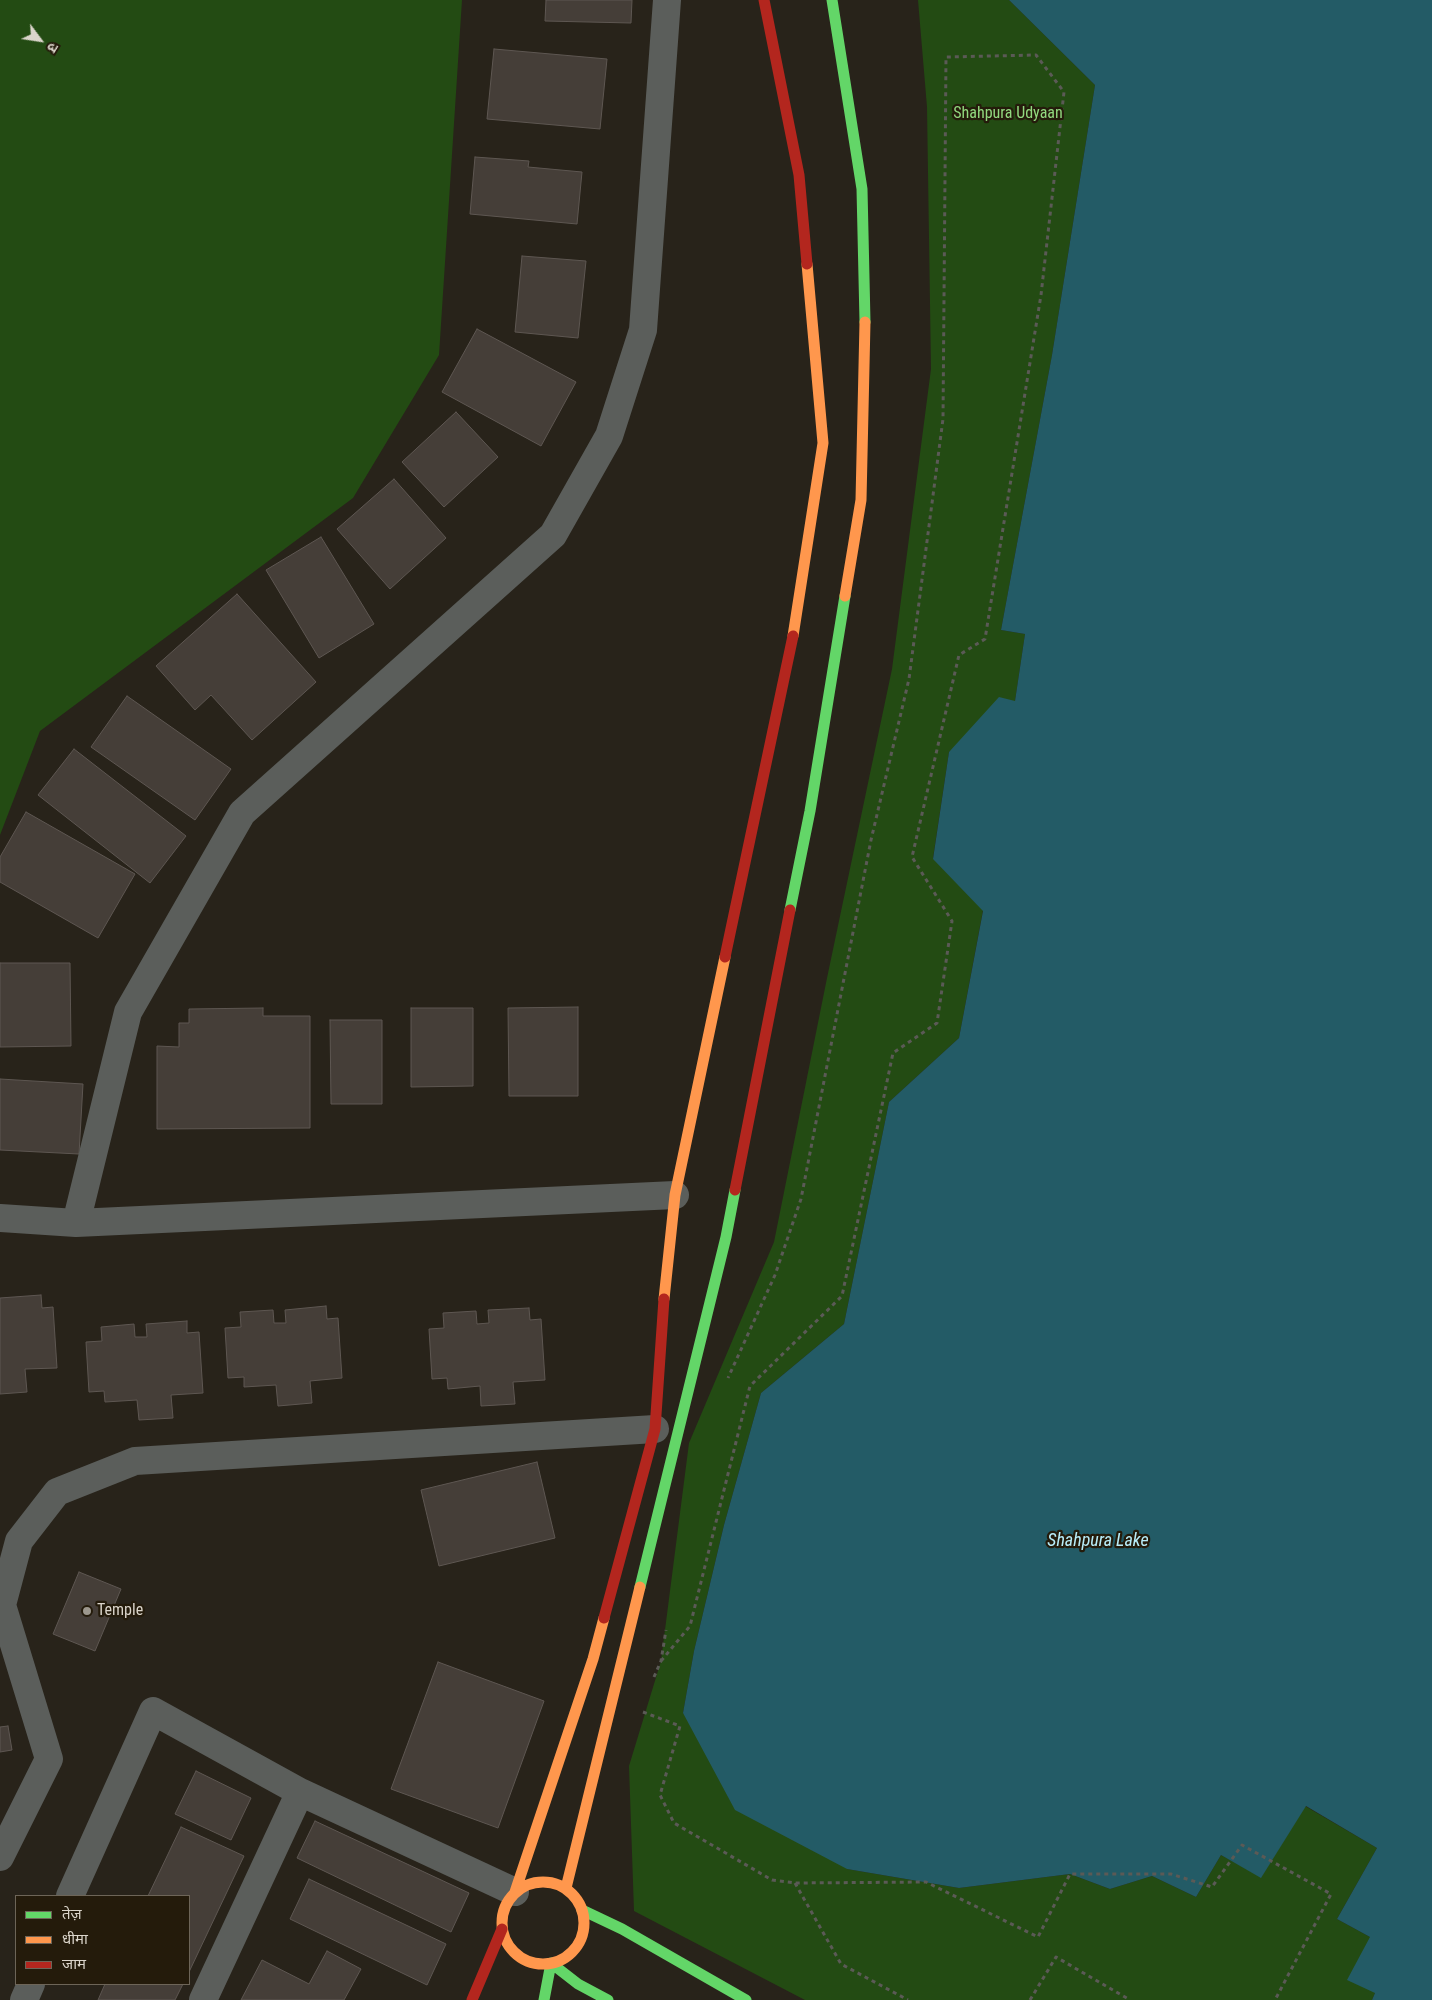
<!DOCTYPE html>
<meta charset="utf-8">
<style>
body{margin:0}
#map{position:relative;width:1432px;height:2000px;overflow:hidden;background:#28231a;font-family:"Roboto Condensed","Noto Sans Devanagari",sans-serif}
canvas{display:block}
.legend{position:absolute;left:15px;top:1895px;width:175px;height:90px;box-sizing:border-box;background:#241b0b;border:1px solid #6d6558;margin:0;padding:6px 9px;list-style:none;font-size:15px;color:#dbd5cb}
.legend li{display:flex;align-items:center;gap:10px;height:25px}
.legend b{width:25px;border:1px solid #6d6558}
.north{position:absolute;left:15px;top:15px;width:50px;height:50px;-webkit-text-stroke:4px #241b0b;paint-order:stroke;rotate:121deg;font-size:14px;font-weight:700;line-height:20px;text-align:center;color:#dbd5cb}
.north::after{content:'';display:block;margin:auto;width:18px;height:22px;background:#dbd5cb;clip-path:polygon(50% 0,100% 100%,50% 72%,0 100%)}
</style>
<div id="map">
<canvas width="1432" height="2000"></canvas>
<ul class="legend">
<li><b style="height:6px;background:#63d668"></b>तेज़</li>
<li><b style="height:6px;background:#ff974d"></b>धीमा</li>
<li><b style="height:6px;background:#b3261e"></b>जाम</li>
</ul>
<div class="north">उ</div>
</div>
<script>
const context = document.querySelector('canvas').getContext('2d');
context.lineJoin = 'round';
function paint(path, color) {
  context.fillStyle = color;
  context.fill(path, 'evenodd');
}
function poly(rows) {
  const path = new Path2D();
  for (const r of rows) {
    if (r.length === 3) {
      path.moveTo(r[0] + r[2], r[1]);
      path.arc(r[0], r[1], r[2], 0, 2 * Math.PI);
      continue;
    }
    path.moveTo(r[0], r[1]);
    for (let i = 2; i < r.length; i += 2) path.lineTo(r[i], r[i + 1]);
  }
  return path;
}
function stroke(path, color, width, dash) {
  context.strokeStyle = color;
  context.lineWidth = width;
  context.lineCap = dash ? 'butt' : 'round';
  context.setLineDash(dash || []);
  context.stroke(path);
}
function drawText(font, color, halo, rows, align = 'center') {
  context.font = font + ' "Roboto Condensed",sans-serif';
  context.lineWidth = 4.5;
  context.setLineDash([]);
  context.textBaseline = 'middle';
  context.strokeStyle = halo;
  context.fillStyle = color;
  for (const [text, x, y, turn = 0] of rows) {
    context.save();
    context.translate(x, y);
    context.rotate((+turn || 0) * Math.PI / 180);
    context.textAlign = isNaN(turn) ? turn : align;
    if (halo) context.strokeText(text, 0, 0);
    context.fillText(text, 0, 0);
    context.restore();
  }
}
const green = poly([
 [0,0,462,0,439,355,353,498,40,731,0,835],
 [918,0,1009,0,1095,85,1052,355,1001,630,1025,634,1015,701,949,752,933,858,983,910,959,1038,889,1102,844,1324,761,1393,724,1525,694,1651,683,1713,847,1869,959,1888,1070,1874,1110,1889,1152,1876,1196,1897,1221,1855,1261,1877,1305,1806,1377,1848,1337,1919,1370,1937,1375,1993,1372,2000,805,2000,634,1911,629,1766,661,1661,689,1443,774,1242,827,978,892,669,931,369,927,107]
]);
const water = poly([
 [1009,0,1432,0,1432,2000,1372,2000,1375,1993,1347,1980,1370,1937,1337,1919,1377,1848,1306,1806,1261,1878,1221,1855,1196,1897,1152,1876,1110,1889,1070,1874,959,1888,847,1869,735,1810,683,1713,694,1651,724,1525,761,1393,844,1324,889,1102,959,1038,983,911,933,859,949,752,999,697,1015,701,1025,634,1001,630,1052,355,1095,85]
]);
const building = poly([
 [546,0,632,0,631,23,545,21,546,0],
 [494,49,607,59,600,129,487,119,494,49],
 [475,157,529,161,528,167,582,172,577,224,470,214,475,157],
 [522,256,586,261,578,338,515,332,522,256],
 [477,329,576,382,541,446,442,392,477,329],
 [456,412,498,457,444,507,402,462,456,412],
 [394,479,446,538,390,589,337,529,394,479],
 [321,537,374,624,319,658,266,570,321,537],
 [237,594,316,682,252,740,211,695,195,710,156,666,237,594],
 [127,696,231,769,195,820,91,747,127,696],
 [74,749,186,836,150,883,38,795,74,749],
 [26,812,135,874,98,938,0,882,0,857,26,812],
 [0,963,70,963,71,1046,0,1047,0,963],
 [578,1007,578,1096,509,1096,508,1008,578,1007],
 [263,1008,263,1016,310,1016,310,1128,157,1129,157,1046,179,1047,179,1023,189,1023,189,1009,263,1008],
 [411,1008,473,1008,473,1086,411,1087,411,1008],
 [330,1020,382,1020,382,1104,331,1104,330,1020],
 [0,1079,83,1084,79,1154,0,1150,0,1079],
 [41,1295,42,1308,53,1307,57,1368,25,1369,27,1392,0,1394,0,1298,41,1295],
 [326,1306,327,1319,338,1318,342,1378,310,1381,312,1403,278,1406,276,1385,244,1387,244,1377,228,1378,225,1328,241,1327,240,1312,273,1310,274,1323,286,1323,285,1310,326,1306],
 [529,1308,530,1320,541,1319,545,1380,513,1382,515,1404,481,1406,480,1386,448,1389,447,1378,432,1379,429,1329,444,1328,443,1313,476,1311,477,1324,489,1323,488,1310,529,1308],
 [187,1321,187,1333,199,1332,203,1393,171,1395,173,1418,139,1420,137,1400,105,1402,104,1391,89,1392,86,1342,102,1341,101,1327,134,1324,135,1337,147,1337,146,1324,187,1321],
 [537,1462,555,1538,439,1566,421,1490,537,1462],
 [79,1572,121,1589,95,1651,53,1634,79,1572],
 [438,1662,544,1701,498,1828,391,1789,438,1662],
 [8,1726,12,1750,0,1752,0,1727,8,1726],
 [196,1771,251,1798,231,1840,175,1814,196,1771],
 [315,1821,469,1893,451,1932,297,1858,315,1821],
 [181,1827,244,1856,189,1972,189,1896,148,1896,181,1827],
 [309,1879,446,1944,427,1985,290,1919,309,1879],
 [327,1951,361,1969,344,2000,241,2000,262,1960,309,1984,327,1951],
 [105,1984,183,1984,175,2000,98,2000,105,1984]
]);
const path = poly([
 [661,1661,690,1626,750,1386,842,1296,893,1053,937,1023,952,921,912,857,959,655,985,639,1041,295,1064,92,1036,55,946,57,943,419,909,679,871,840,801,1199,775,1275,728,1378],
 [654,1677,661,1661,666,1630],
 [643,1712,680,1726,660,1795,674,1823,772,1880,795,1883,926,1882,1038,1937,1070,1874,1171,1874,1212,1887,1242,1845,1331,1894,1275,2000],
 [795,1883,841,1964,908,2000],
 [1030,2000,1056,1957,1130,2000]
]);
const street = poly([
 [0,1218,76,1223,675,1195],
 [76,1223,128,1012,242,813,553,535,609,436,643,330,667,0],
 [0,1857,49,1759,2,1605,19,1541,57,1492,135,1461,655,1429],
 [70,1896,153,1711,300,1792,515,1892],
 [24,2000,31,1984],
 [203,2000,300,1792]
]);
const fast = poly([
 [832,0,862,189,865,322],
 [790,910,810,811,845,596],
 [640,1587,726,1237,735,1190],
 [582,1910,622,1929,746,2000],
 [544,2000,551,1963,578,1984,608,2000]
]);
const slow = poly([
 [845,596,861,500,865,322],
 [793,636,823,443,807,264],
 [664,1299,675,1195,725,957],
 [543,1923,41],
 [566,1888,640,1587],
 [515,1892,593,1659,604,1618]
]);
const jam = poly([
 [764,0,799,175,807,264],
 [725,957,793,636],
 [735,1190,790,910],
 [604,1618,655,1429,664,1299],
 [472,2000,502,1929]
]);
const markers = [
 [87,1611,5,"#9c978d"]
];
const parkNames = [
 ["Shahpura Udyaan",1008,114]
];
const poiNames = [
 ["Temple",97,1611]
];
const waterNames = [
 ["Shahpura Lake",1098,1541]
];
paint(green, '#234b13');
paint(water, '#235b66');
paint(building, '#453e38');
stroke(building, '#5e5752', 1);
stroke(path, '#5b5a56', 3, [4, 4]);
stroke(street, '#5b5e5b', 28);
stroke(fast, '#63d668', 11);
stroke(slow, '#ff974d', 11);
stroke(jam, '#b3261e', 11);
for (const [x, y, r, color] of markers) {
  const dot = new Path2D();
  dot.arc(x, y, r, 0, 2 * Math.PI);
  context.fillStyle = color;
  context.fill(dot);
  stroke(dot, '#241b0b', 2);
}
drawText('16px', '#92d97f', '#241b0b', parkNames);
drawText('16px', '#dbd5cb', '#241b0b', poiNames, 'left');
drawText('italic 18px', '#b8edf9', '#241b0b', waterNames);
</script>
